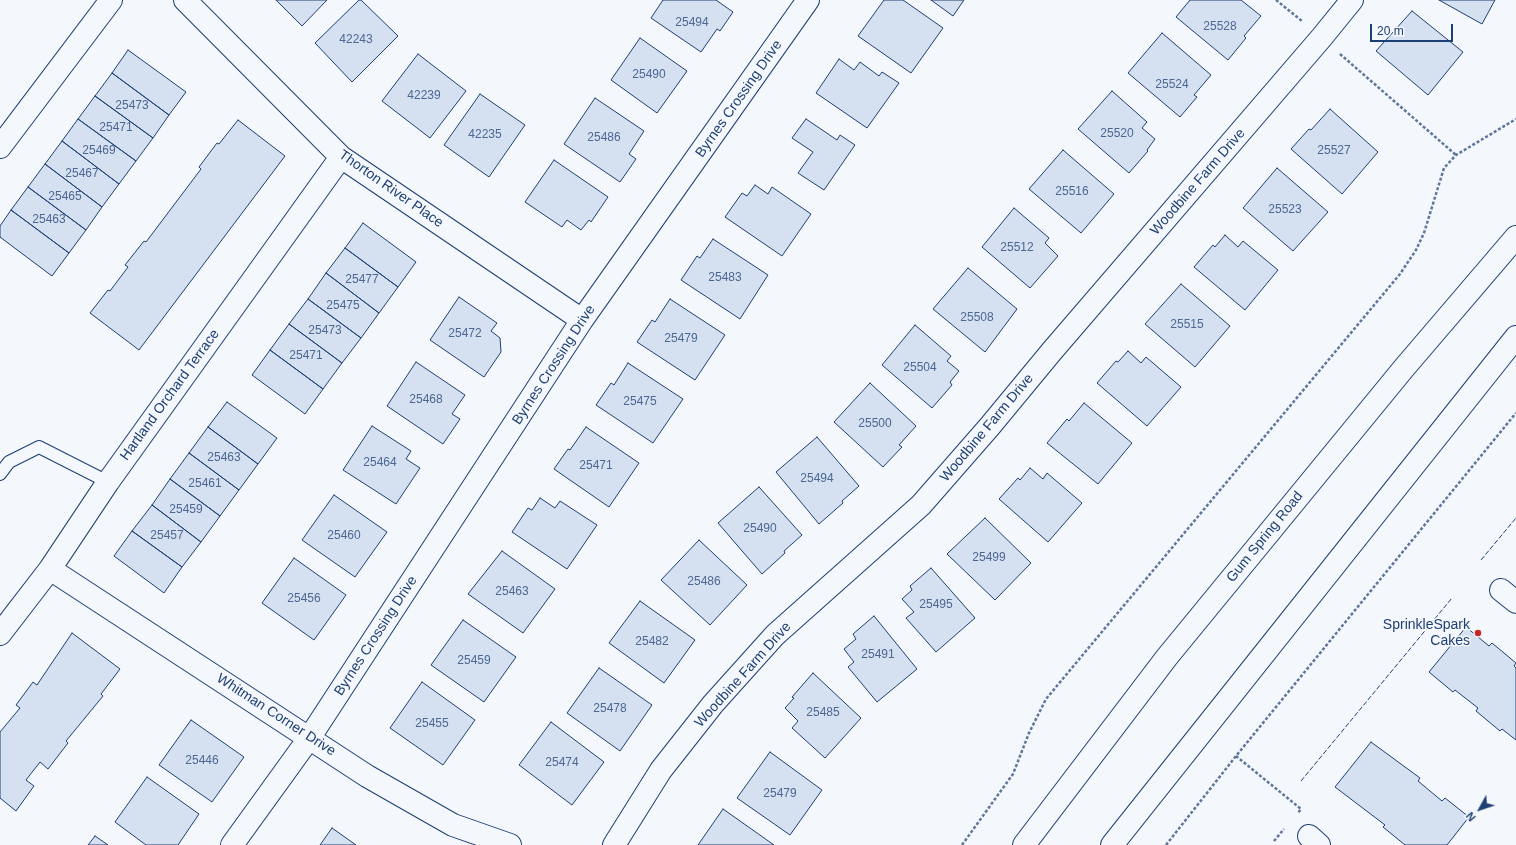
<!DOCTYPE html>
<style>
body{margin:0}
#map{position:relative;width:1516px;height:845px;overflow:hidden;background:#f4f7fb;font-family:Arial,sans-serif}
canvas{display:block}
.north{position:absolute;left:1460px;top:789px;width:40px;height:40px;-webkit-text-stroke:3px #f4f7fb;paint-order:stroke;rotate:230deg;font-size:11px;font-weight:700;line-height:16px;text-align:center;color:#1d3f73}
.north::after{content:'';display:block;margin:auto;width:14px;height:18px;background:#1d3f73;clip-path:polygon(50% 0,100% 100%,50% 72%,0 100%)}
.scale{position:absolute;left:1370px;top:24px;width:83px;height:18px;box-sizing:border-box;border:2px solid #1d3f73;border-top:0;padding-left:5px;font-size:12px;line-height:14px;white-space:nowrap;color:#1d3f73;-webkit-text-stroke:3px #f4f7fb;paint-order:stroke}
</style>
<div id="map">
<canvas width="1516" height="845"></canvas>
<div class="north">N</div>
<div class="scale">20 m</div>
</div>
<script>
const context = document.querySelector('canvas').getContext('2d');
context.lineJoin = 'round';
function paint(path, color) {
  context.fillStyle = color;
  context.fill(path, 'evenodd');
}
function poly(rows) {
  const path = new Path2D();
  for (const r of rows) {
    path.moveTo(r[0], r[1]);
    for (let i = 2; i < r.length; i += 2) path.lineTo(r[i], r[i + 1]);
  }
  return path;
}
function stroke(path, color, width, dash) {
  context.strokeStyle = color;
  context.lineWidth = width;
  context.lineCap = dash ? 'butt' : 'round';
  context.setLineDash(dash || []);
  context.stroke(path);
}
function drawText(font, color, halo, rows, align = 'center') {
  context.font = font + ' Arial,sans-serif';
  context.lineWidth = 3;
  context.setLineDash([]);
  context.textBaseline = 'middle';
  context.strokeStyle = halo;
  context.fillStyle = color;
  for (const [text, x, y, turn = 0] of rows) {
    context.save();
    context.translate(x, y);
    context.rotate((+turn || 0) * Math.PI / 180);
    context.textAlign = isNaN(turn) ? turn : align;
    if (halo) context.strokeText(text, 0, 0);
    context.fillText(text, 0, 0);
    context.restore();
  }
}
const building = poly([
 [276,0,327,0,302,26,276,0],
 [359,0,361,0,398,36,352,82,315,43,359,0],
 [663,0,716,0,733,12,720,31,717,29,701,52,651,18,663,0],
 [884,0,903,0,943,28,911,73,858,36,884,0],
 [931,0,964,0,953,16,931,0],
 [1190,0,1241,0,1261,16,1244,36,1246,38,1228,60,1176,17,1190,0],
 [1439,0,1495,0,1482,24,1439,0],
 [1412,11,1463,52,1428,95,1376,51,1412,11],
 [1162,33,1211,75,1194,95,1197,97,1180,117,1128,73,1162,33],
 [640,38,687,71,657,113,611,80,640,38],
 [128,50,186,92,169,115,112,73,128,50],
 [418,54,466,91,430,138,382,101,418,54],
 [839,59,854,70,860,62,879,76,882,72,899,83,867,128,816,93,839,59],
 [112,73,169,115,153,138,95,96,112,73],
 [1112,91,1147,122,1142,128,1155,139,1147,150,1148,151,1129,173,1078,129,1112,91],
 [480,94,525,125,489,177,444,145,480,94],
 [95,96,153,138,136,161,78,119,95,96],
 [595,98,644,131,629,154,636,159,620,182,564,144,595,98],
 [1330,109,1378,152,1342,194,1291,149,1309,129,1311,130,1330,109],
 [78,119,136,161,119,184,62,141,78,119],
 [806,119,837,140,840,135,855,145,824,190,798,173,813,152,792,138,806,119],
 [238,120,285,156,139,350,90,313,108,290,110,291,128,267,125,265,144,241,146,242,201,169,199,167,217,143,219,144,238,120],
 [62,141,119,184,102,207,45,164,62,141],
 [1063,150,1114,194,1081,233,1029,189,1063,150],
 [554,160,608,197,591,222,589,220,581,230,567,220,562,227,525,202,554,160],
 [45,164,102,207,86,230,28,187,45,164],
 [1277,168,1328,212,1293,251,1243,208,1277,168],
 [755,185,768,194,772,187,811,214,782,256,725,217,742,193,747,196,755,185],
 [28,187,86,230,69,253,11,210,28,187],
 [1014,208,1049,238,1045,243,1058,256,1030,288,982,247,1014,208],
 [11,210,69,253,52,276,0,237,0,226,11,210],
 [363,223,416,262,398,287,345,248,363,223],
 [1225,235,1238,247,1243,241,1278,270,1245,310,1194,267,1213,245,1215,247,1225,235],
 [713,239,768,275,740,319,681,280,697,256,700,258,713,239],
 [345,248,398,287,379,313,326,273,345,248],
 [968,268,1017,309,985,352,933,309,968,268],
 [326,273,379,313,361,338,308,299,326,273],
 [1181,284,1230,326,1195,367,1145,324,1181,284],
 [459,297,497,323,491,331,500,338,501,352,484,377,430,340,459,297],
 [308,299,361,338,342,363,289,324,308,299],
 [670,299,725,335,695,380,637,342,652,320,655,322,670,299],
 [289,324,342,363,323,389,270,350,289,324],
 [915,325,951,356,947,361,959,371,950,382,952,385,932,408,882,365,915,325],
 [270,350,323,389,305,414,252,375,270,350],
 [1128,351,1141,363,1146,357,1181,387,1147,426,1097,383,1116,361,1118,362,1128,351],
 [416,362,465,395,452,414,460,419,443,444,387,406,416,362],
 [628,363,683,399,653,443,596,405,611,383,614,385,628,363],
 [870,383,916,426,899,445,902,447,883,467,834,422,870,383],
 [227,402,277,438,258,464,208,427,227,402],
 [1084,403,1132,443,1098,484,1047,443,1067,419,1069,421,1084,403],
 [372,426,411,451,406,459,420,468,396,504,343,470,372,426],
 [208,427,258,464,239,490,189,453,208,427],
 [586,427,639,463,609,507,554,469,568,449,570,450,586,427],
 [817,437,859,486,842,501,843,503,819,524,776,472,817,437],
 [189,453,239,490,220,516,170,479,189,453],
 [1030,468,1043,479,1047,473,1082,503,1048,542,999,499,1018,478,1020,480,1030,468],
 [170,479,220,516,201,542,152,505,170,479],
 [759,487,802,535,784,551,785,553,762,574,718,523,759,487],
 [334,495,387,532,355,577,302,540,334,495],
 [540,498,555,508,560,501,597,525,567,569,512,532,528,508,532,510,540,498],
 [152,505,201,542,182,567,132,531,152,505],
 [985,518,1031,563,995,600,947,554,985,518],
 [132,531,182,567,164,593,114,556,132,531],
 [699,540,747,585,710,625,661,580,699,540],
 [502,551,555,589,523,633,468,594,502,551],
 [294,558,346,595,314,640,262,603,294,558],
 [931,568,975,618,936,652,906,618,914,612,902,599,912,590,910,586,931,568],
 [640,601,695,640,664,683,609,643,640,601],
 [874,616,917,669,877,702,848,667,854,662,844,649,856,639,853,634,874,616],
 [463,620,516,657,484,702,431,665,463,620],
 [1466,627,1489,646,1492,643,1516,663,1514,666,1516,668,1516,740,1502,729,1500,731,1476,711,1478,708,1455,690,1453,692,1429,672,1466,627],
 [72,633,120,669,101,694,103,696,66,741,68,743,48,769,40,762,26,780,34,786,16,811,0,798,0,732,20,708,16,705,33,682,37,685,72,633],
 [599,668,652,705,620,751,567,713,599,668],
 [813,673,861,718,825,758,792,728,798,721,785,708,794,698,792,697,813,673],
 [422,682,475,720,443,765,390,728,422,682],
 [191,720,244,757,212,802,159,765,191,720],
 [551,722,604,762,572,805,519,765,551,722],
 [1371,742,1420,778,1418,781,1442,801,1445,798,1469,817,1447,845,1405,845,1383,827,1385,825,1335,787,1371,742],
 [770,752,822,790,790,835,737,798,770,752],
 [147,777,199,814,178,845,146,845,115,822,147,777],
 [723,809,774,845,698,845,723,809],
 [332,828,356,845,320,845,332,828],
 [95,836,108,845,88,845,95,836]
]);
const path = poly([
 [1276,0,1302,21],
 [1340,54,1456,155],
 [1236,756,1301,809,1298,813],
 [1274,841,1284,829],
 [962,845,1013,774,1029,733,1046,699,1400,274,1416,250,1424,233,1444,168,1456,155,1516,119],
 [1166,845,1236,756,1516,413]
]);
const service = poly([
 [0,474,9,462,39,447,108,482]
]);
const minor = poly([
 [185,0,341,157,582,320],
 [0,147,111,0],
 [50,569,367,776,453,825,510,845],
 [1501,590,1516,602],
 [0,634,50,569,108,482,341,157],
 [1309,836,1319,845],
 [232,845,310,737,582,320,808,0],
 [614,845,661,770,713,704,775,635,921,505,990,426,1052,351,1322,37,1352,0]
]);
const secondary = poly([
 [1024,845,1167,657,1404,368,1516,237],
 [1112,845,1516,337]
]);
const fence = poly([
 [1481,560,1516,518],
 [1301,781,1452,598]
]);
const markers = [
 [1478,633,4,"#c62828"]
];
const numberNames = [
 ["25494",692,23],
 ["25528",1220,27],
 ["42243",356,40],
 ["25490",649,75],
 ["25524",1172,85],
 ["42239",424,96],
 ["25473",132,106],
 ["25471",116,128],
 ["25520",1117,134],
 ["42235",485,135],
 ["25486",604,138],
 ["25469",99,151],
 ["25527",1334,151],
 ["25467",82,174],
 ["25516",1072,192],
 ["25465",65,197],
 ["25523",1285,210],
 ["25463",49,220],
 ["25512",1017,248],
 ["25483",725,278],
 ["25477",362,280],
 ["25475",343,306],
 ["25508",977,318],
 ["25515",1187,325],
 ["25473",325,331],
 ["25472",465,334],
 ["25479",681,339],
 ["25471",306,356],
 ["25504",920,368],
 ["25468",426,400],
 ["25475",640,402],
 ["25500",875,424],
 ["25463",224,458],
 ["25464",380,463],
 ["25471",596,466],
 ["25494",817,479],
 ["25461",205,484],
 ["25459",186,510],
 ["25490",760,529],
 ["25457",167,536],
 ["25460",344,536],
 ["25499",989,558],
 ["25486",704,582],
 ["25463",512,592],
 ["25456",304,599],
 ["25495",936,605],
 ["25482",652,642],
 ["25491",878,655],
 ["25459",474,661],
 ["25478",610,709],
 ["25485",823,713],
 ["25455",432,724],
 ["25446",202,761],
 ["25474",562,763],
 ["25479",780,794]
];
const streetNames = [
 ["Byrnes Crossing Drive",739,99,-55],
 ["Woodbine Farm Drive",1198,182,-49],
 ["Thorton River Place",391,189,35],
 ["Byrnes Crossing Drive",554,365,-57],
 ["Hartland Orchard Terrace",170,395,-54],
 ["Woodbine Farm Drive",987,428,-50],
 ["Gum Spring Road",1265,537,-51],
 ["Byrnes Crossing Drive",376,636,-57],
 ["Woodbine Farm Drive",743,675,-48],
 ["Whitman Corner Drive",276,715,33]
];
const poiNames = [
 ["SprinkleSpark",1470,625],
 ["Cakes",1470,641]
];
paint(building, '#d5e0f0');
stroke(building, '#1d3f73', 1);
stroke(service, '#1d3f73', 14);
stroke(minor, '#1d3f73', 24);
stroke(secondary, '#1d3f73', 24);
stroke(path, '#5e769c', 2.5, [3, 2]);
stroke(service, '#f4f7fb', 12);
stroke(minor, '#f4f7fb', 22);
stroke(secondary, '#f4f7fb', 22);
stroke(fence, '#1d3f73', 1, [5, 2]);
for (const [x, y, r, color] of markers) {
  const dot = new Path2D();
  dot.arc(x, y, r, 0, 2 * Math.PI);
  context.fillStyle = color;
  context.fill(dot);
  stroke(dot, '#f4f7fb', 1.5);
}
drawText('12px', '#4b6792', null, numberNames);
drawText('14px', '#1d3f73', '#f4f7fb', streetNames);
drawText('14px', '#1d3f73', '#f4f7fb', poiNames, 'right');
</script>
